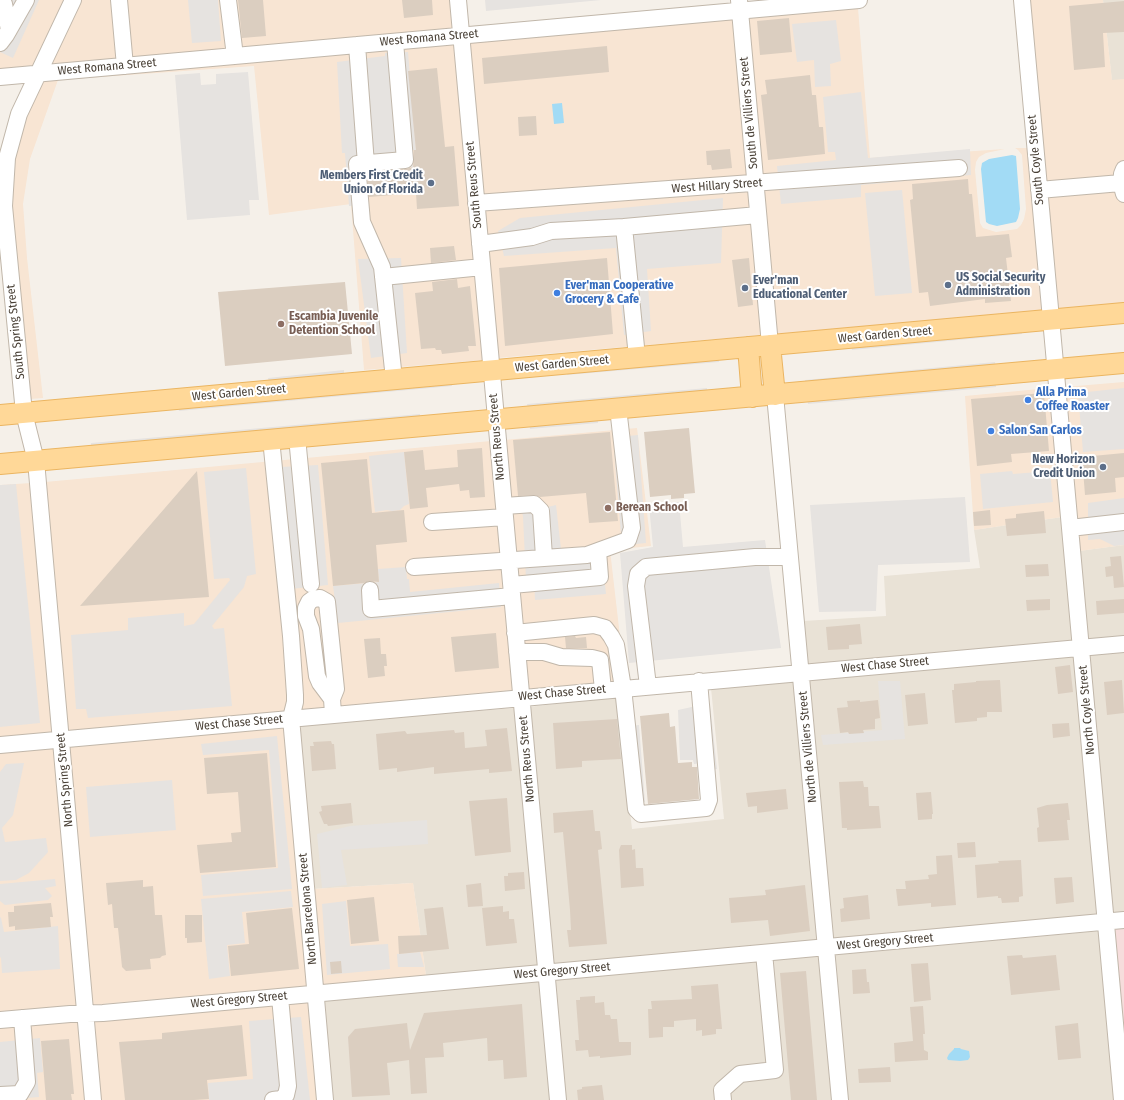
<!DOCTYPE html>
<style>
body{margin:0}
canvas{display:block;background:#f5f0e9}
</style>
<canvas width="1124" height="1100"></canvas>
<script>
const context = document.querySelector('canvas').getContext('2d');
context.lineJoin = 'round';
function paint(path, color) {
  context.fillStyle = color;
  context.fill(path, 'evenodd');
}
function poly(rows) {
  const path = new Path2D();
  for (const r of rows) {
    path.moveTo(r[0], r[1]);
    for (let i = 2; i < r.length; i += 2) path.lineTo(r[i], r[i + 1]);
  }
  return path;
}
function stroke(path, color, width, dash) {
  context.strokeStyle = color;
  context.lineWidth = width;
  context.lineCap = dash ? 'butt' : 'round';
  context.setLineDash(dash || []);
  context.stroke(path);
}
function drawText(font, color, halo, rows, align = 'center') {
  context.font = font + ' "Fira Sans Condensed",sans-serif';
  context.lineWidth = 4;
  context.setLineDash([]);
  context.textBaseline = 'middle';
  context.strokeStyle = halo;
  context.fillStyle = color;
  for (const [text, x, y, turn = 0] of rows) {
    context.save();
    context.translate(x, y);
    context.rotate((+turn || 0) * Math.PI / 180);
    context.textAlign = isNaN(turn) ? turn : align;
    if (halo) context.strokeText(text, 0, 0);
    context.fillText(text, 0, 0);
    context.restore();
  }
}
const residential = poly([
 [1103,0,1124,0,1124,79,1112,81],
 [1062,517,1073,640,807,664,803,621,886,616,884,576,980,568,974,530],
 [1124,545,1124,636,1087,639,1079,551],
 [1124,651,1124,913,1113,914,1088,655],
 [1075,656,1099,915,833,939,808,680],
 [794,681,819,940,553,964,529,707,617,697,632,829,724,819,711,688],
 [515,708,539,966,426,976,413,883,313,889,298,725],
 [1100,931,1115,1100,847,1100,834,955],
 [820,956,833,1100,565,1100,554,980],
 [540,981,551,1100,332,1100,323,1001]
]);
const commercial = poly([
 [0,0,65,0,34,66,0,69],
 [81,0,112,0,117,59,50,65],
 [126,0,451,0,453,28,131,57],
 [1029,0,1103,0,1112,80,1124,79,1124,303,1057,309],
 [858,8,870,158,1005,149,986,153,979,157,976,162,975,170,980,223,983,228,996,232,1017,229,1021,225,1024,219,1026,209,1022,155,1018,150,1015,148,1028,148,1043,310,776,334,763,191,880,182,762,175,748,18],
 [734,19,748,176,482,195,469,43],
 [455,44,483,360,364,370,351,204,269,215,254,66,58,80,30,159,23,204,27,258,43,398,30,399,11,206,14,159,25,118,42,81],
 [749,192,762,335,497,358,484,211],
 [1124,382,1124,545,1079,551,1064,387],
 [1050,388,1062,517,974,530,965,396],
 [637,428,651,546,610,550,625,680,527,689,504,440],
 [491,441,514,690,67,731,45,482],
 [31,483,53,732,0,737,0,485],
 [284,727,308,986,91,1005,69,747],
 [55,748,77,1006,0,1012,0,753],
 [413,883,426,976,322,985,313,889],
 [309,1002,318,1100,100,1100,92,1021],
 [79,1022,86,1100,0,1100,0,1028]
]);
const medical = poly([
 [1124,928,1124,1040,1114,929]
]);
const parking = poly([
 [10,0,39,0,13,58,0,52,0,4],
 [188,0,218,0,221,41,192,43],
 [485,0,601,0,486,11],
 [836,20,841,61,830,64,831,86,815,87,814,60,797,62,792,24],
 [408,52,416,150,412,150,413,167,365,171,368,204,349,206,345,153,342,153,337,62,385,56,385,53],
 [248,72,259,200,249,200,250,215,187,220,175,75,200,73,201,85,216,84,216,74],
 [861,92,868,158,970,149,971,175,861,185,861,197,781,204,777,166,836,160,835,152,828,152,823,97],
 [902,190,912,293,875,296,865,193],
 [723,198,721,263,647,269,651,331,624,335,616,248,504,256,498,231,520,218],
 [401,258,407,353,371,358,358,259],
 [1022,330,1022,334,852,350,851,345],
 [718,357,719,362,567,375,567,370],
 [995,362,996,367,805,384,805,380],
 [344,370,344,376,269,382,268,378],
 [452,381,452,386,179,411,178,406],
 [996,382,996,387,808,404,807,399],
 [707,388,707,393,528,409,527,404],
 [1124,388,1124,449,1083,452,1078,393],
 [420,414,420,419,91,448,91,443],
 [598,418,598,423,530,429,529,424],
 [638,435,646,543,616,546,621,534,614,451,618,437],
 [404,452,409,504,404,506,400,510,392,511,387,510,375,512,369,456],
 [318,465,328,585,291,589,281,467],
 [246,468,256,574,247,576,244,587,212,626,214,629,224,628,232,706,88,718,86,709,76,709,71,635,128,630,128,618,184,613,184,626,194,624,230,580,229,578,214,579,204,472],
 [1012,471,1013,474,1050,471,1053,502,983,509,980,474],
 [16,484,40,723,0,727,0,485],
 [965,497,970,562,878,565,876,611,819,612,810,505],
 [1124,498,1124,545,1114,546,1100,539,1088,540,1088,503],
 [520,500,533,501,548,507,556,505,561,549,601,545,606,594,535,600,534,579,526,580,523,517],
 [679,502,683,547,765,540,781,648,629,663,620,553,653,547,649,505],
 [406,567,407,579,409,579,410,592,499,583,501,607,338,623,333,586,379,582,378,569],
 [878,681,900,681,905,739,823,745,821,735,882,730],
 [710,703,717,769,705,771,702,763,694,764,693,760,680,760,678,710],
 [639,725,645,802,632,804,622,727],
 [277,736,292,889,203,896,201,875,278,868,269,750,203,755,201,744],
 [24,763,13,815,2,828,5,842,46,838,48,852,29,873,16,880,0,881,0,772,6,764],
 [172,780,176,830,90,837,86,787],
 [427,820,428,844,341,850,347,885,322,888,317,834,350,826],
 [55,879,56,886,45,888,52,896,48,900,5,905,0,901,0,884],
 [291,891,293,907,242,912,245,943,227,945,230,976,209,979,201,899],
 [346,901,350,946,388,944,390,969,327,975,322,904],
 [0,917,1,918,4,932,58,926,60,969,2,973,1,958,0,957],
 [420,952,424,967,398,967,397,954],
 [301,1017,310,1100,209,1100,208,1083,253,1079,249,1021],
 [40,1038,43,1072,37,1073,39,1097,0,1100,0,1042]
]);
const water = poly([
 [562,103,564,123,554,124,552,104],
 [1012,155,1016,156,1020,209,1018,218,1016,222,997,226,989,224,986,222,981,169,982,163,989,159],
 [954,1048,960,1048,961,1049,969,1051,970,1057,968,1060,960,1061,948,1060,947,1058,949,1054,954,1049]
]);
const building = poly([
 [238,0,263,0,266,36,242,38],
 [402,0,432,0,433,15,404,18],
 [1124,1,1124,32,1103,33,1105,67,1074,70,1069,6],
 [789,18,792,52,760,55,757,21],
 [607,46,609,72,484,84,482,58],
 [437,68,445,147,454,146,459,206,417,209,416,193,369,197,367,173,406,169,413,167,414,159,414,150,416,150,408,71],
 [810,75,812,95,816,95,819,127,823,127,825,154,768,160,761,95,767,94,765,80],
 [536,116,537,135,519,136,518,117],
 [730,149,732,168,712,170,711,165,707,165,706,151],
 [968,179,969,194,972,194,976,237,1009,234,1012,257,1006,258,1011,301,985,303,985,299,930,306,928,292,919,293,910,200,913,199,912,184],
 [454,246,456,260,431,263,430,248],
 [607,258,613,334,505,346,499,268],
 [749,258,753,305,738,307,732,260],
 [457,279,458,288,470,286,476,346,468,346,469,351,442,354,441,350,436,350,435,348,421,349,415,293,433,291,432,282],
 [345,282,352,354,225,366,218,292],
 [1044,393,1049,451,1011,454,1012,462,977,466,971,399],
 [689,428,695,493,684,494,684,498,671,499,671,495,650,497,644,432],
 [610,432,618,521,589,523,586,493,540,497,534,495,518,496,513,440],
 [482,448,485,497,470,498,469,490,460,491,459,484,426,488,428,507,410,509,404,452,423,450,425,470,458,467,457,450],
 [1124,453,1124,477,1115,478,1116,492,1085,495,1082,457],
 [367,459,372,513,404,510,407,542,376,545,379,582,369,581,364,583,333,586,321,463],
 [197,471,209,597,80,606],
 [990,510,991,525,974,526,973,512],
 [1044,511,1046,533,1007,536,1005,519,1016,518,1016,514],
 [1121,556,1124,587,1114,588,1113,576,1106,577,1105,567,1111,566,1110,557],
 [1048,564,1049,576,1026,577,1025,565],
 [1050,599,1050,610,1027,611,1026,600],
 [1124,599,1124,613,1097,615,1096,601],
 [860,624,862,644,849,645,849,649,828,650,826,627],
 [496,633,499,668,455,672,451,637],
 [575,636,576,638,586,637,587,648,566,648,565,637],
 [380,638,381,654,386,654,387,666,384,666,385,676,368,678,364,639],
 [1070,665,1073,692,1058,694,1055,667],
 [1000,680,1002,712,987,712,987,717,977,718,977,721,955,723,952,690,954,690,954,684,976,682,976,681],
 [1122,680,1124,713,1107,715,1104,682],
 [925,693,928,724,908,726,905,695],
 [860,700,860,702,878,700,880,718,875,719,875,729,863,730,864,733,849,734,848,732,840,733,837,708,848,707,847,701],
 [669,713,670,727,675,726,678,763,692,762,692,767,697,767,699,799,648,804,640,716],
 [617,719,621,759,582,761,582,767,556,769,553,723],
 [1069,723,1070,736,1053,738,1052,724],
 [507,728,512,771,489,773,489,769,434,774,434,767,397,772,397,768,379,770,376,734,405,731,407,734,454,730,455,733,464,732,465,748,487,746,485,730],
 [331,741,332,744,334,744,336,769,312,771,310,746,314,746,313,742],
 [267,753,276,867,200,873,197,845,232,842,231,833,241,832,238,792,207,794,204,758],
 [863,781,864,787,868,787,869,806,879,806,881,828,847,830,847,828,842,828,839,782],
 [786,789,788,809,757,813,757,806,748,807,746,793],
 [931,792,933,814,932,814,932,819,918,820,916,793],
 [507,798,511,852,475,856,469,801],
 [351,803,353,823,328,826,327,824,324,824,319,812,322,811,321,806],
 [1068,803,1070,820,1067,820,1069,840,1038,842,1037,828,1039,827,1037,808,1047,805],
 [593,810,595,831,600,831,602,849,598,850,607,944,569,947,567,930,571,930,570,910,563,832,554,833,553,813],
 [975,842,976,857,958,858,957,843],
 [621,845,632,845,632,850,635,849,636,868,643,868,644,886,621,888,619,850],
 [952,855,956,905,931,907,931,903,898,906,896,889,906,889,905,881,929,879,928,875,937,874,936,856],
 [1021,860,1023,896,1019,897,1019,902,1002,903,1001,898,998,898,998,896,977,898,975,865,999,863,998,861],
 [524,872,525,889,505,891,504,876,508,876,508,873],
 [1072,877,1074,902,1056,904,1054,878],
 [143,880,143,887,153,886,155,915,162,915,166,955,162,956,160,958,150,959,151,969,126,971,122,967,118,928,114,928,112,904,108,905,106,883],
 [481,883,483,906,468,907,466,885],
 [805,885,810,931,770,936,768,920,731,923,729,898,766,895,765,890],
 [868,895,870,919,841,922,840,909,844,908,843,898],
 [374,897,379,941,351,944,347,900],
 [51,903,53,917,50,917,51,927,15,930,15,926,9,927,8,912,14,912,14,906],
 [503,906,503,912,509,911,509,919,514,919,517,943,486,946,482,908],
 [443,907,449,949,399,954,398,936,427,935,424,909],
 [292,908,299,969,231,976,228,946,249,944,246,913],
 [185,915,202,915,202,942,187,943,187,938,185,938],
 [1022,955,1023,958,1056,955,1060,990,1011,995,1007,956],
 [341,961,342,973,331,974,330,962],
 [928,963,931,1000,914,1002,911,964],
 [866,969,867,982,869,982,870,993,853,994,852,970],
 [806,971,817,1100,791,1100,780,973],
 [718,984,722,1029,716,1029,716,1034,702,1036,702,1030,696,1031,696,1019,674,1021,674,1027,663,1027,663,1037,649,1038,648,1009,652,1009,651,1001,692,999,691,986],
 [595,996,595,1003,604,1002,605,1015,610,1015,611,1019,617,1019,619,1042,631,1042,631,1055,600,1058,600,1056,589,1057,588,1050,576,1051,575,1040,579,1040,576,1000,580,1000,580,997],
 [522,1004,527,1077,504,1079,503,1060,488,1061,487,1038,443,1043,444,1057,425,1058,427,1093,411,1094,409,1060,387,1063,390,1095,352,1097,348,1037,355,1029,407,1023,410,1050,424,1013],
 [923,1006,925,1034,923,1034,924,1050,928,1052,928,1060,895,1062,894,1043,913,1041,910,1007],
 [1078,1023,1081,1058,1058,1060,1055,1026],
 [242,1025,247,1076,207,1080,209,1099,194,1100,125,1100,119,1042,162,1039,162,1033],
 [69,1039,74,1094,71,1094,72,1100,46,1100,41,1041],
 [890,1067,891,1082,859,1083,858,1069],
 [602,1085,604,1100,578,1100,577,1090,582,1089,582,1087]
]);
const minor = poly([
 [73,0,19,114,7,158,4,206,24,413,36,461,93,1100],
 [119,0,125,66],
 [228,0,235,56],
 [458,0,558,1100],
 [739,0,770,345],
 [1022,0,1122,1100],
 [4,4,9,30],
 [0,43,6,35,26,0],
 [357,45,366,164],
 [0,77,859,0],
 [1124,169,1122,174,1121,183,1124,194],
 [1039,190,1121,183],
 [476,203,959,168],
 [624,227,758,215],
 [480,244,532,237,551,231,624,227,637,357],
 [383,277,482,267],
 [394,379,382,267,362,222,357,164,405,160,395,42],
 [775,395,840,1100],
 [297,437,311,584],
 [271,439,291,636,295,695,295,702,291,718,325,1100],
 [504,506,534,504,541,511,544,557],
 [432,522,505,517],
 [1070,528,1124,522],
 [414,567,587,555,628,540,632,528,618,408],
 [512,585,600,577,598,551],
 [370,590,371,609,512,596],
 [515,633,594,625,605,628,611,636,616,645,623,688,636,809,641,814,706,808,709,800,699,681],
 [517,652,544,652,561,657,592,658,600,660,603,690],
 [648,686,636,586,638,574,646,567,755,557,790,557],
 [332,699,320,683,317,676,311,629,306,616,306,608,309,602,313,599,320,598,327,602,336,689,332,699,333,714],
 [0,745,1124,644],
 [0,1020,70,1014,103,1013,1124,920],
 [0,1095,20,1094,27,1082,22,1018],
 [273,1100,281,1099,286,1095,288,1086,280,997],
 [723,1100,722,1090,740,1074,775,1070,764,953]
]);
const major = poly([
 [770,345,775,395],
 [748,347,752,397],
 [0,415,1124,313],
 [0,464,1124,363]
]);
const markers = [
 [431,183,4,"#5c6f8a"],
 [948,285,4,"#5c6f8a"],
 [745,288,4,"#5c6f8a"],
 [557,293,4,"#3f7fe0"],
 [281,324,4,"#8d6e63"],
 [1028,400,4,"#3f7fe0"],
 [991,431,4,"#3f7fe0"],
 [1103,467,4,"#5c6f8a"],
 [608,508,4,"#8d6e63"]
];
const streetNames = [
 ["West Romana Street",429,38,-5],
 ["West Romana Street",107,67,-5],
 ["South de Villiers Street",749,113,-95],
 ["South Coyle Street",1036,160,-95],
 ["South Reus Street",474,185,-95],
 ["West Hillary Street",717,186,-4],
 ["South Spring Street",16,332,-96],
 ["West Garden Street",885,335,-5],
 ["West Garden Street",562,364,-5],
 ["West Garden Street",239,393,-5],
 ["North Reus Street",497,437,-95],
 ["West Chase Street",885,665,-5],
 ["West Chase Street",562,693,-5],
 ["North Coyle Street",1087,710,-95],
 ["West Chase Street",239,723,-5],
 ["North de Villiers Street",808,747,-95],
 ["North Reus Street",527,759,-95],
 ["North Spring Street",65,780,-95],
 ["North Barcelona Street",308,909,-95],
 ["West Gregory Street",885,942,-5],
 ["West Gregory Street",562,971,-5],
 ["West Gregory Street",239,1000,-5]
];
const serviceNames = [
 ["Members First Credit",423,176],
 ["Union of Florida",423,190],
 ["US Social Security",956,278,"left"],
 ["Administration",956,292,"left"],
 ["Ever'man",753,281,"left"],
 ["Educational Center",753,295,"left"],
 ["New Horizon",1095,460],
 ["Credit Union",1095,474]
];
const shopNames = [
 ["Ever'man Cooperative",565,286],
 ["Grocery & Cafe",565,300],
 ["Alla Prima",1036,393],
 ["Coffee Roaster",1036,407],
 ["Salon San Carlos",999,431]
];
const educationNames = [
 ["Escambia Juvenile",289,317],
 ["Detention School",289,331],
 ["Berean School",616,508]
];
paint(residential, '#e9e2d6');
paint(commercial, '#f8e5d3');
paint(medical, '#f6dddc');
paint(parking, '#e6e3e0');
paint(water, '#a2dbf5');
paint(building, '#dbcec0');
stroke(minor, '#c1b7aa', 18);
stroke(major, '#ebb561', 22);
stroke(minor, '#fff', 16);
stroke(major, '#ffd898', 20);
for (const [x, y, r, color] of markers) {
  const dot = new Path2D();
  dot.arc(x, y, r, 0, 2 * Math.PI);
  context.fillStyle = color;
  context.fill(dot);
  stroke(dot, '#fff', 1.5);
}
drawText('12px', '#494036', '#fff', streetNames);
drawText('bold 12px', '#4e5e75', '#fff', serviceNames, 'right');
drawText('bold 12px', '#366cbe', '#fff', shopNames, 'left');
drawText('bold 12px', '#785e54', '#fff', educationNames, 'left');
</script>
